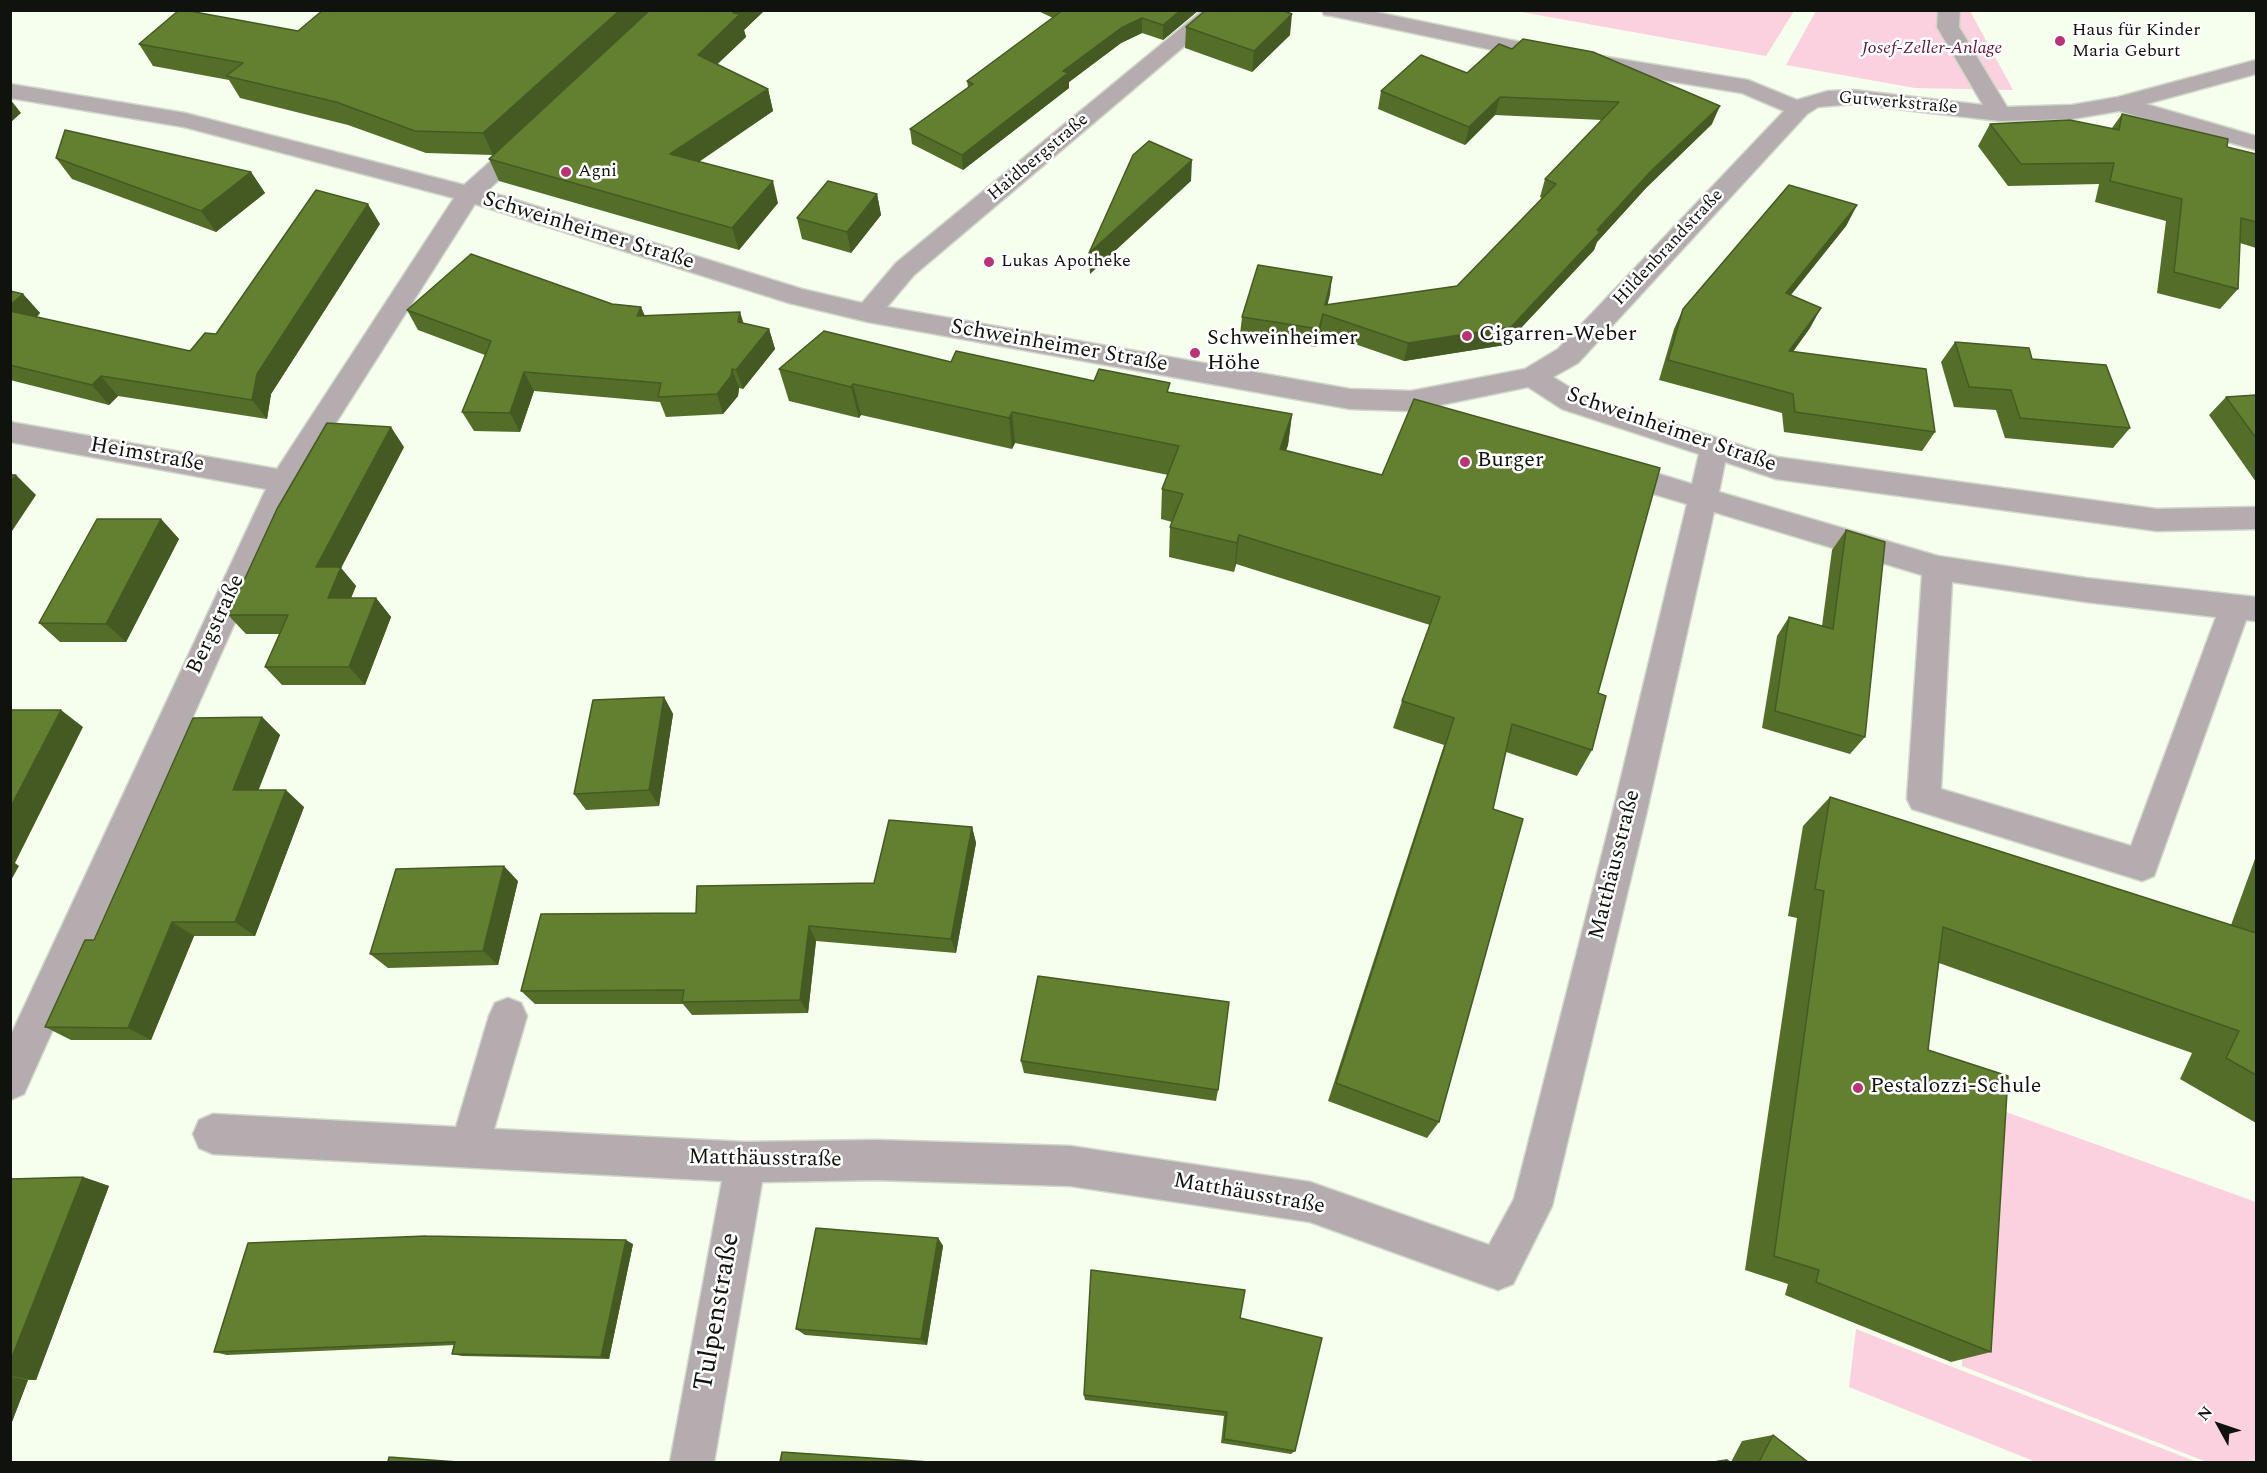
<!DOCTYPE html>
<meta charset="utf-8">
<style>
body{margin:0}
#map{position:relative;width:2267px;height:1473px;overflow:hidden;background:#f6feee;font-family:Spectral,serif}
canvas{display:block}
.frame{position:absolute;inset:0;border:12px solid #10120d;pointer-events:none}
.north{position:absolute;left:2189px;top:1395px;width:60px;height:60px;-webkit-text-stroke:4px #fff;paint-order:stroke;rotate:310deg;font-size:16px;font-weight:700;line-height:24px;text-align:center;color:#10120d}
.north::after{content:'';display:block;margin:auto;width:21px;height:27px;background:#10120d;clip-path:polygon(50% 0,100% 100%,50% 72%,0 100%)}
</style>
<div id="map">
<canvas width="2267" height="1473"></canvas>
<div class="frame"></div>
<div class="north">N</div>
</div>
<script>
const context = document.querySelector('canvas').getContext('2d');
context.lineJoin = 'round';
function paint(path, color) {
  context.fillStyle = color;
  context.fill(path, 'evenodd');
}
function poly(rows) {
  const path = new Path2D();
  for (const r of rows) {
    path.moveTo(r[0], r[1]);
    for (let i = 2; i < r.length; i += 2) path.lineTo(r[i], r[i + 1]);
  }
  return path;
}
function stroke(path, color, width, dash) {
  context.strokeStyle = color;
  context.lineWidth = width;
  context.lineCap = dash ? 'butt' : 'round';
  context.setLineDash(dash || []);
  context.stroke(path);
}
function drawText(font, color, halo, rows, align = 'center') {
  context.font = font + ' Spectral,serif';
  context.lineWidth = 5;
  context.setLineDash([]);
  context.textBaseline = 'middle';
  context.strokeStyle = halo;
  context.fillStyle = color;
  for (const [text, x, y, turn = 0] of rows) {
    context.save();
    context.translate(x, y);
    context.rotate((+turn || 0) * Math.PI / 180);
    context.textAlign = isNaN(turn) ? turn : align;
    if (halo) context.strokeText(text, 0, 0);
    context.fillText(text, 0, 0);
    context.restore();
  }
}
const green = poly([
 [1516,11,1794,10,1794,11,1766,56],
 [1816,11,1970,11,2013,90,1915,88,1786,65],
 [1981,1103,2256,1202,2256,1462,2207,1462,1962,1366],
 [1856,1329,1950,1366,2197,1462,2036,1462,1849,1387]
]);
const minor = poly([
 [1203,10,1227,10,914,275,887,307,1350,389,1411,391,1525,369,1558,349,1784,111,1742,93,1540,60,1332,16,1324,15,1322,10,1366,10,1540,46,1748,80,1797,100,1828,91,1853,90,1983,105,1937,27,1938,10,1960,10,1959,27,2007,107,2072,105,2118,97,2256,60,2256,74,2146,104,2256,136,2256,150,2119,111,2072,119,2000,121,1853,104,1818,107,1807,114,1578,363,1553,377,1582,395,1777,457,2157,509,2256,507,2256,529,2157,531,1776,479,1725,462,1719,492,1938,556,2086,578,2256,597,2256,621,2246,620,2154,876,2142,881,1912,809,1907,799,1922,575,1714,512,1646,815,1552,1206,1513,1284,1498,1290,1310,1222,1070,1186,876,1180,762,1182,714,1462,670,1462,722,1181,213,1154,199,1148,193,1134,199,1120,213,1114,456,1127,489,1016,495,1003,508,998,521,1003,527,1016,494,1129,745,1142,876,1140,1070,1146,1310,1182,1489,1245,1514,1199,1612,815,1687,504,1603,479,1599,471,1603,463,1613,460,1692,484,1699,454,1562,409,1528,387,1411,411,1350,409,868,322,789,303,475,204,297,484,24,1094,10,1100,10,1037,266,489,10,442,10,422,277,469,454,198,184,127,10,98,10,84,185,113,464,185,520,135,528,133,536,135,540,140,536,145,487,191,802,289,862,303,896,263,1203,10],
 [1952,582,2086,602,2216,617,2131,846,1941,789,1952,582]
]);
const wall = poly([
 [323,10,765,10,744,30,746,37,717,64,768,89,773,111,699,162,778,203,739,250,499,181,489,159,493,155,426,153,348,125,240,98,229,80,153,66,139,44,298,31],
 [1036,10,1199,10,1163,40,1142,33,1121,43,1069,82,1069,88,963,170,912,144,910,129,968,87,967,81,1053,18],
 [1186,27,1290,35,1252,72,1185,48],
 [1512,49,1712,124,1646,188,1597,242,1594,250,1505,345,1404,361,1320,332,1316,347,1240,334,1242,317,1332,277,1327,305,1457,286,1542,198,1540,197,1545,179,1602,120,1495,115,1465,145,1378,109,1381,91,1467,73],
 [2122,114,2227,147,2256,154,2256,248,2240,243,2238,289,2220,309,2157,293,2166,221,2095,202,2099,184,2008,186,1978,146,1990,124,2112,128],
 [56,158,251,172,265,193,216,232,72,179],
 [877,194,881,215,851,253,802,239,797,218],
 [1857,205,1846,226,1791,295,1810,328,1793,352,1935,432,1922,451,1784,432,1782,413,1659,380,1674,329,1683,309],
 [380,224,271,394,267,419,118,396,109,405,10,380,10,291,23,294,40,313,37,317,190,351,216,334],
 [612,304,641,307,645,316,743,323,769,329,775,349,743,389,739,388,738,396,723,414,666,417,660,402,534,391,520,432,474,431,462,412,485,355,418,330,407,310],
 [1955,342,2032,359,2130,428,2113,448,2005,438,1996,410,1954,407,1941,362],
 [951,362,1094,381,1170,392,1292,414,1288,445,1286,450,1598,693,1592,750,1577,776,1506,752,1493,809,1439,1122,1427,1138,1328,1101,1444,745,1393,728,1402,701,1430,625,1236,564,1234,572,1169,557,1170,527,1172,522,1161,519,1162,489,1168,475,1015,443,1012,449,861,415,859,418,789,401,779,369],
 [2256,395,2256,482,2209,415,2226,397],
 [404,447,341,568,356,586,351,598,376,598,391,617,365,685,282,685,265,667,280,634,246,634,228,615],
 [161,519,179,539,126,642,60,642,39,623],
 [1846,530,1865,737,1850,754,1762,728,1777,636,1789,617,1822,626,1832,550],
 [664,697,673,714,659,806,586,810,574,794],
 [262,717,280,735,258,790,304,807,255,936,194,936,151,1040,71,1040,45,1027,94,940],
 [1830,797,2231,925,2256,856,2256,1123,2180,1079,2192,1053,1939,963,1928,1050,1991,1352,1951,1362,1785,1295,1788,1284,1745,1270,1797,918,1788,916,1803,826],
 [972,827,976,843,956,953,816,941,808,1013,692,1015,683,1004,535,1004,521,991,696,913,874,883],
 [518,881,498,965,388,968,370,954],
 [1021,1061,1218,1090,1216,1101,1024,1073],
 [83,1177,109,1186,36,1380,28,1380,10,1427,10,1179],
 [938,1238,943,1246,927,1345,805,1335,796,1329],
 [633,1244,609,1359,462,1356,452,1354,455,1345,227,1355,214,1352],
 [1240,1318,1295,1451,1291,1454,1221,1443,1224,1416,1085,1400,1084,1395],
 [1773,1435,1808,1462,1709,1462,1727,1459,1731,1462,1742,1441]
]);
const shadedWall = poly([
 [620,10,651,10,493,155,483,133],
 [735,10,765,10,744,30,746,37,704,77,698,55],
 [1181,10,1199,10,1163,40,1163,25],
 [1292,14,1290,35,1252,72,1254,51],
 [1142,18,1142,33,1121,43,1069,82,1069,88,963,170,962,155,1063,71,1121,28],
 [768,89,773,111,677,176,670,154],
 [1500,97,1495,115,1465,145,1469,127],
 [10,99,21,113,10,123],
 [1720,106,1712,124,1646,188,1597,242,1594,250,1505,345,1404,361,1408,343,1652,170],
 [1192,160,1191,181,1090,274,1089,253],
 [251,172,265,193,216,232,201,211],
 [773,181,778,203,739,250,732,228],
 [877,194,881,215,851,253,847,232],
 [368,204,380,224,271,394,267,419,252,400,257,374],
 [1857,205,1846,226,1776,313,1786,293],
 [1332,277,1330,295,1325,315,1325,305],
 [23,294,40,313,23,329,10,315,10,305],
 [641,307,649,327,637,316],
 [1821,308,1810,328,1778,371,1789,351],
 [740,312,746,331,738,322],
 [1323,314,1320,332,1316,347,1319,329],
 [769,329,775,349,743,389,736,370],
 [732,369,739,388,738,396,723,414,717,394],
 [524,372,534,391,520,432,510,413],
 [101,376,118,396,109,405,92,385],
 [853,384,861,415,859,418,851,387],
 [1012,412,1015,443,1012,449,1009,418],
 [1292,414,1288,445,1276,479,1280,449],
 [391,427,404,447,341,568,356,586,343,617,328,598,316,567],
 [16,475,36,495,10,534,10,483],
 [161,519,179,539,126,642,106,624],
 [1239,535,1236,564,1234,572,1237,543],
 [376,598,391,617,365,685,349,667],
 [664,697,673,714,659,806,649,790],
 [61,710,83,727,15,863,19,866,10,882,10,808],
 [262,717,280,735,252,807,233,790],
 [286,790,304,807,255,936,235,922],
 [972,827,976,843,956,953,951,939],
 [504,866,518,881,498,965,483,951],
 [172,922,194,936,151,1040,128,1028],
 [809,926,816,941,808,1013,800,1000],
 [83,1177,109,1186,36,1380,10,1376,10,1362],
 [938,1238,943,1246,927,1345,921,1339],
 [626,1240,633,1244,609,1359,601,1357],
 [10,1377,28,1380,10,1427]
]);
const building = poly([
 [179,10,184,10,298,31,323,10,620,10,483,133,415,131,336,102,226,76,243,63,139,44,179,10],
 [650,10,735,10,733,13,740,14,698,55,768,89,670,154,773,181,732,228,489,159,650,10],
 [1063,10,1181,10,1163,25,1142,18,1121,28,1063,71,1068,73,962,155,910,129,973,84,967,81,1063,10],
 [1206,10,1282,10,1292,14,1254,51,1186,27,1206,10],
 [1523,39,1593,52,1720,106,1652,170,1597,230,1600,232,1511,327,1408,343,1323,314,1319,329,1242,317,1258,265,1332,277,1325,305,1457,286,1556,184,1545,179,1619,102,1500,97,1469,127,1381,91,1421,55,1467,73,1499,44,1512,49,1523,39],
 [2122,114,2228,139,2227,147,2256,154,2256,222,2241,218,2238,289,2174,272,2182,199,2110,181,2114,163,2021,164,1990,124,2070,120,2119,130,2122,114],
 [65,130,251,172,201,211,56,158,65,130],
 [1149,141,1192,160,1089,253,1133,155,1149,141],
 [828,181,877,194,847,232,797,218,828,181],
 [1789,185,1857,205,1786,293,1821,308,1789,351,1926,369,1935,432,1795,412,1793,394,1668,360,1683,309,1789,185],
 [316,190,368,204,257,374,252,400,101,376,92,385,10,365,10,311,190,351,205,333,216,334,316,190],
 [471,254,612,304,641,307,637,316,740,312,738,322,769,329,736,370,732,369,731,376,717,394,658,397,661,383,524,372,510,413,462,412,491,341,407,310,471,254],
 [10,291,23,294,10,305,10,291],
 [824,331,951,362,956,351,1094,381,1099,369,1170,383,1167,392,1292,414,1280,449,1382,475,1414,399,1660,468,1598,693,1606,696,1592,750,1512,724,1493,809,1523,819,1439,1122,1336,1083,1454,718,1402,701,1440,597,1239,535,1237,543,1170,527,1183,494,1162,489,1179,446,1012,412,1009,418,853,384,851,387,779,369,824,331],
 [1955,342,2029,348,2032,359,2106,365,2130,428,2020,418,2011,390,1969,387,1955,342],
 [2256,395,2256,438,2226,397,2256,395],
 [327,423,391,427,316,567,341,567,328,598,376,598,349,667,265,667,288,615,228,615,277,509,327,423],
 [10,475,16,475,10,483,10,475],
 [97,519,161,519,106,624,39,623,97,519],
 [1846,530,1885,542,1865,737,1775,711,1789,617,1833,629,1846,530],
 [664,697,649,790,574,794,593,700,664,697],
 [10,710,61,710,10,808,10,710],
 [262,717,233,790,286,790,235,922,172,922,128,1028,45,1027,85,940,94,940,193,718,262,717],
 [1830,797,2256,933,2256,1075,2226,1058,2239,1031,1943,927,1928,1050,2008,1076,1991,1352,1816,1282,1819,1270,1774,1256,1824,891,1815,889,1830,797],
 [889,820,972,827,951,939,809,926,800,1000,682,1002,684,990,521,991,541,914,696,913,697,886,874,883,889,820],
 [504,866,483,951,370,954,396,869,504,866],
 [1038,976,1229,1002,1218,1090,1021,1061,1038,976],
 [83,1177,10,1362,10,1179,83,1177],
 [816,1228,938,1238,921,1339,796,1329,816,1228],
 [426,1236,626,1240,601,1357,452,1354,455,1342,214,1352,248,1243,426,1236],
 [1091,1270,1245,1290,1240,1318,1322,1338,1295,1451,1224,1439,1227,1412,1084,1395,1091,1270],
 [1773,1435,1808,1462,1759,1462,1773,1435],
 [782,1452,929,1462,780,1462,782,1452],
 [389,1457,458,1462,388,1462,389,1457]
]);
const markers = [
 [2060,41,6,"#ba3475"],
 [566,172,6,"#ba3475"],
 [989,262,6,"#ba3475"],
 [1467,336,6,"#ba3475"],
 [1195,353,6,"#ba3475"],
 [1465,462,6,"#ba3475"],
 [1858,1088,6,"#ba3475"]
];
const farPoinames = [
 ["Haus für Kinder",2072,31],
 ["Maria Geburt",2072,52],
 ["Agni",578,172],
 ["Lukas Apotheke",1001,262]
];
const farParknames = [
 ["Josef-Zeller-Anlage",1932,49]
];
const farStreetnames = [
 ["Gutwerkstraße",1898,104,5],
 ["Haidbergstraße",1039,158,-40],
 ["Hildenbrandstraße",1669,248,-47]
];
const streetNames = [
 ["Schweinheimer Straße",588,232,17],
 ["Schweinheimer Straße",1059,347,10],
 ["Schweinheimer Straße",1671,431,19],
 ["Heimstraße",147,456,10],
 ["Bergstraße",217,625,-65],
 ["Matthäusstraße",1616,865,-76],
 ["Matthäusstraße",765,1160,1],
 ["Matthäusstraße",1249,1195,10]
];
const poiNames = [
 ["Cigarren-Weber",1479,336],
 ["Schweinheimer",1207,340],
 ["Höhe",1207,365],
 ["Burger",1477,462],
 ["Pestalozzi-Schule",1870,1088]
];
const nearStreetnames = [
 ["Tulpenstraße",719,1312,-80]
];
paint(green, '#fbd0df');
stroke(minor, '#d1d8ca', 3);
paint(minor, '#b4acae');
paint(wall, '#546e29');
paint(shadedWall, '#455a22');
paint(building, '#628030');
stroke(building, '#455a22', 1.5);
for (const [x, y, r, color] of markers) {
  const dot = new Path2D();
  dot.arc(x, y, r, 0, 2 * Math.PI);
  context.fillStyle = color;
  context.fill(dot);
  stroke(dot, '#fff', 2);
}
drawText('18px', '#10120d', '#fff', farPoinames, 'left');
drawText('italic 18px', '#61153a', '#fff', farParknames);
drawText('18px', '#10120d', '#fff', farStreetnames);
drawText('22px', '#10120d', '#fff', streetNames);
drawText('22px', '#10120d', '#fff', poiNames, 'left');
drawText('27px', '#10120d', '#fff', nearStreetnames);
</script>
